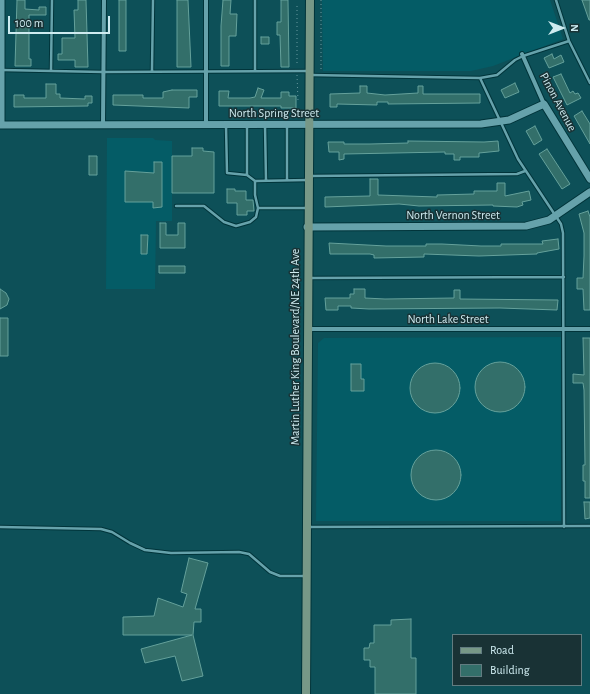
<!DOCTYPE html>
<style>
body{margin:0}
#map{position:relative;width:590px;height:694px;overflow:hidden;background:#0d5058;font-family:"Alegreya Sans",sans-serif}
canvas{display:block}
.legend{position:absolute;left:452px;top:634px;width:130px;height:52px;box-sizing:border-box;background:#193235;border:1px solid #617c80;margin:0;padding:5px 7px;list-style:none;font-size:12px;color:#ceebf0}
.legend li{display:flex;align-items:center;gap:8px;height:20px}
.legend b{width:20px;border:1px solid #617c80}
.north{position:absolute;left:542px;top:8px;width:40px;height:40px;-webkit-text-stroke:3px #193235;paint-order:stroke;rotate:90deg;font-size:11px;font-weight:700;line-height:16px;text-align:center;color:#ceebf0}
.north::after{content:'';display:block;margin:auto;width:14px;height:18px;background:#ceebf0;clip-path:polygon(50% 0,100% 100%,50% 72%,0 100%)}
.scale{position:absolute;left:8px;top:16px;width:102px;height:18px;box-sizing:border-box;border:2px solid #ceebf0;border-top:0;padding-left:5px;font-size:12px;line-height:14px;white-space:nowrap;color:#ceebf0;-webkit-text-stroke:3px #193235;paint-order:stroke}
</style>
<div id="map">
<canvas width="590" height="694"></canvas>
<ul class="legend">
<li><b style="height:5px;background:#779887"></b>Road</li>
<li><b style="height:11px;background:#336f6a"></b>Building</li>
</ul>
<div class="north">N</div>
<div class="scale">100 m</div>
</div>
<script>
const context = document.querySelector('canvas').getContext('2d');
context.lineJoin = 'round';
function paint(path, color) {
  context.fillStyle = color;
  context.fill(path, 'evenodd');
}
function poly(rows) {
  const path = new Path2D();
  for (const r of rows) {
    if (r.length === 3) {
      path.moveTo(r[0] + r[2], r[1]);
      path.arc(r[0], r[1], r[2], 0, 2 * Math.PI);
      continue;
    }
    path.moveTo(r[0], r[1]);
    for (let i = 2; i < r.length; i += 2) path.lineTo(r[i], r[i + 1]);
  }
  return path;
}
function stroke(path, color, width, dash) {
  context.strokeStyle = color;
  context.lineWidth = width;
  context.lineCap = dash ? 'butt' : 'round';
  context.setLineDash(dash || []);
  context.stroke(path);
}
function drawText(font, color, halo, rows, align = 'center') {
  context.font = font + ' "Alegreya Sans",sans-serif';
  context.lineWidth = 3;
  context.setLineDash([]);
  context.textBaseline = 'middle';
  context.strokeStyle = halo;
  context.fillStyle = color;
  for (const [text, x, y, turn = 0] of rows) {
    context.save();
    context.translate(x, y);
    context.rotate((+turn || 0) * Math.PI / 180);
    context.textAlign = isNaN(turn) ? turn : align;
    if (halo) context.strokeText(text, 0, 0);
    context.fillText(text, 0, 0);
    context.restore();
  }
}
const built = poly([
 [322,0,550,0,563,39,493,66,471,71,323,71],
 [107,138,153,138,155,140,172,141,172,221,156,221,155,289,106,289],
 [561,337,561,521,316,521,318,343,324,338]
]);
const building = poly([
 [17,0,25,0,25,9,39,10,39,7,46,7,46,15,29,15,29,59,31,59,31,66,15,66,17,0],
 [78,0,86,0,88,67,75,67,75,60,58,60,58,54,62,54,62,38,75,38,74,10,78,10,78,0],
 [119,0,126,0,126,51,119,51,119,0],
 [177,0,188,0,191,67,177,67,177,0],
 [223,0,231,0,230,14,237,14,236,36,229,36,229,66,221,66,221,26,223,0],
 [281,0,288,0,289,67,281,67,280,35,277,35,277,22,281,22,281,0],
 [582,0,590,0,590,20,589,20,582,0],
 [261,37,269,37,269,44,261,44,261,37],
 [552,54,554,59,561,55,564,62,549,68,544,58,552,54],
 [561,74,570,93,573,91,575,94,578,93,581,98,567,105,553,77,561,74],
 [515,83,519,92,505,98,501,90,515,83],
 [46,84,56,84,56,94,60,94,60,98,85,99,85,96,92,96,92,103,88,103,88,106,14,107,14,95,24,95,24,98,46,98,46,84],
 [360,86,367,86,367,93,385,95,418,93,418,86,423,86,423,94,480,94,480,103,388,104,388,102,377,102,377,105,337,104,337,107,330,107,330,94,360,93,360,86],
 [258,88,264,90,261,98,281,98,281,92,289,92,289,96,296,96,296,108,281,108,281,106,219,106,219,91,229,91,228,98,250,98,255,97,258,88],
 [172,90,197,90,197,97,189,97,189,108,113,105,113,95,143,95,143,98,163,98,163,92,172,90],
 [582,111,590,124,590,144,574,116,582,111],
 [535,126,542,140,534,145,526,131,535,126],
 [408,141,484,142,498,141,499,151,479,153,479,157,460,157,460,160,454,160,454,154,445,154,445,152,344,154,344,159,339,160,339,152,329,152,328,142,344,142,344,144,370,144,408,143,408,141],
 [192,148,203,148,203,151,214,152,214,193,172,193,172,156,192,156,192,148],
 [547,149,570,184,562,189,539,154,547,149],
 [89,156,97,156,97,175,89,175,89,156],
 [154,162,162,162,162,207,153,208,153,202,125,202,125,171,154,173,154,162],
 [370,179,378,179,378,195,437,197,437,195,474,194,474,191,497,191,497,183,505,183,505,196,529,191,531,200,522,202,523,205,517,207,493,206,493,205,419,206,399,204,325,207,325,197,370,196,370,179],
 [227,189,235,189,235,191,246,191,246,200,253,200,254,211,247,211,247,215,237,215,237,203,227,203,227,189],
 [588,211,590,217,590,310,584,310,583,289,577,289,577,278,583,278,584,256,584,233,579,214,588,211],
 [160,223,166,223,166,235,178,235,178,223,185,223,185,248,160,248,160,223],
 [141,235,148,235,147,254,141,254,141,235],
 [558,239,559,249,537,253,537,254,479,256,424,254,424,257,374,258,374,255,370,254,330,254,329,243,386,246,426,246,426,244,442,244,481,246,501,246,501,244,543,244,542,241,558,239],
 [159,266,185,266,185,273,159,273,159,266],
 [0,289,6,293,9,299,7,305,0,309,0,289],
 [354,289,365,289,365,298,385,299,454,298,454,290,460,290,460,299,558,300,557,310,500,308,369,309,351,308,351,306,338,306,338,310,326,310,325,298,350,298,350,294,354,294,354,289],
 [0,318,8,318,8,356,0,356,0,318],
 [583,338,590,338,590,498,585,498,585,481,583,481,583,465,585,465,584,390,583,383,573,383,573,374,584,375,583,338],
 [500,387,25],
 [435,388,25],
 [351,364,361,364,361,379,364,379,364,391,351,391,351,364],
 [436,475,25],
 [584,502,590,502,590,518,585,519,584,502],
 [189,558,208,563,195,609,201,609,201,622,194,622,193,635,203,676,182,681,175,656,145,663,141,649,192,635,123,635,123,617,154,616,158,598,183,607,187,594,181,592,189,558],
 [411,619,411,658,416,658,416,694,375,694,375,667,370,667,370,660,364,660,364,648,369,648,370,643,374,643,374,625,391,625,391,620,411,619]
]);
const path = poly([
 [297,6,297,66],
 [321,69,321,0],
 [297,75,298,101]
]);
const service = poly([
 [556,0,569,41,590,83],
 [2,70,103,72,309,71],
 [51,71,52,0],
 [152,71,153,0],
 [255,71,255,0],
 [311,75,480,78,518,159,561,224,563,233,564,527],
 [480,78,497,75,515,60,523,56,569,41],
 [226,125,227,173,247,175,247,125],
 [265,125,266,181],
 [287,125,287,180],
 [247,175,255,181],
 [310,176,517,174,525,171],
 [176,206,204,206,224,222,236,226,250,222,256,217,258,208],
 [307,208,258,208,255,195,255,181,308,180],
 [310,278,564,277],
 [0,527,101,529,112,532,130,543,145,550,171,553,239,552,249,554,270,572,280,576,304,576],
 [309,527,590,526]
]);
const minor = poly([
 [206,0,206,124],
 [522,54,544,104],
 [103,124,104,0],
 [307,329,590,329]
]);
const tertiary = poly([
 [1,0,1,125],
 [0,125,481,124,509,120,544,104,590,179],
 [307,227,526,226,549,220,590,192]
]);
const secondary = poly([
 [306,694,310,0]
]);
const streetNames = [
 ["Pinon Avenue",558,102,62],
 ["North Spring Street",274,113],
 ["North Vernon Street",453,215],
 ["North Lake Street",448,319],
 ["Martin Luther King Boulevard/NE 24th Ave",295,347,-90]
];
paint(built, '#045c66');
paint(building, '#336f6a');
stroke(building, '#65a19b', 1);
stroke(service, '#01343a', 4.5);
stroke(minor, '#01343a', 6);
stroke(tertiary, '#01343a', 9);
stroke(secondary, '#01343a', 10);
stroke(path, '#68999f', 1, [1, 3]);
stroke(service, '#66a2ab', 2.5);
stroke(minor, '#66a2ab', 4);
stroke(tertiary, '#66a2ab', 7);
stroke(secondary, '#779887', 8);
drawText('12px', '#ceebf0', '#193235', streetNames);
</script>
